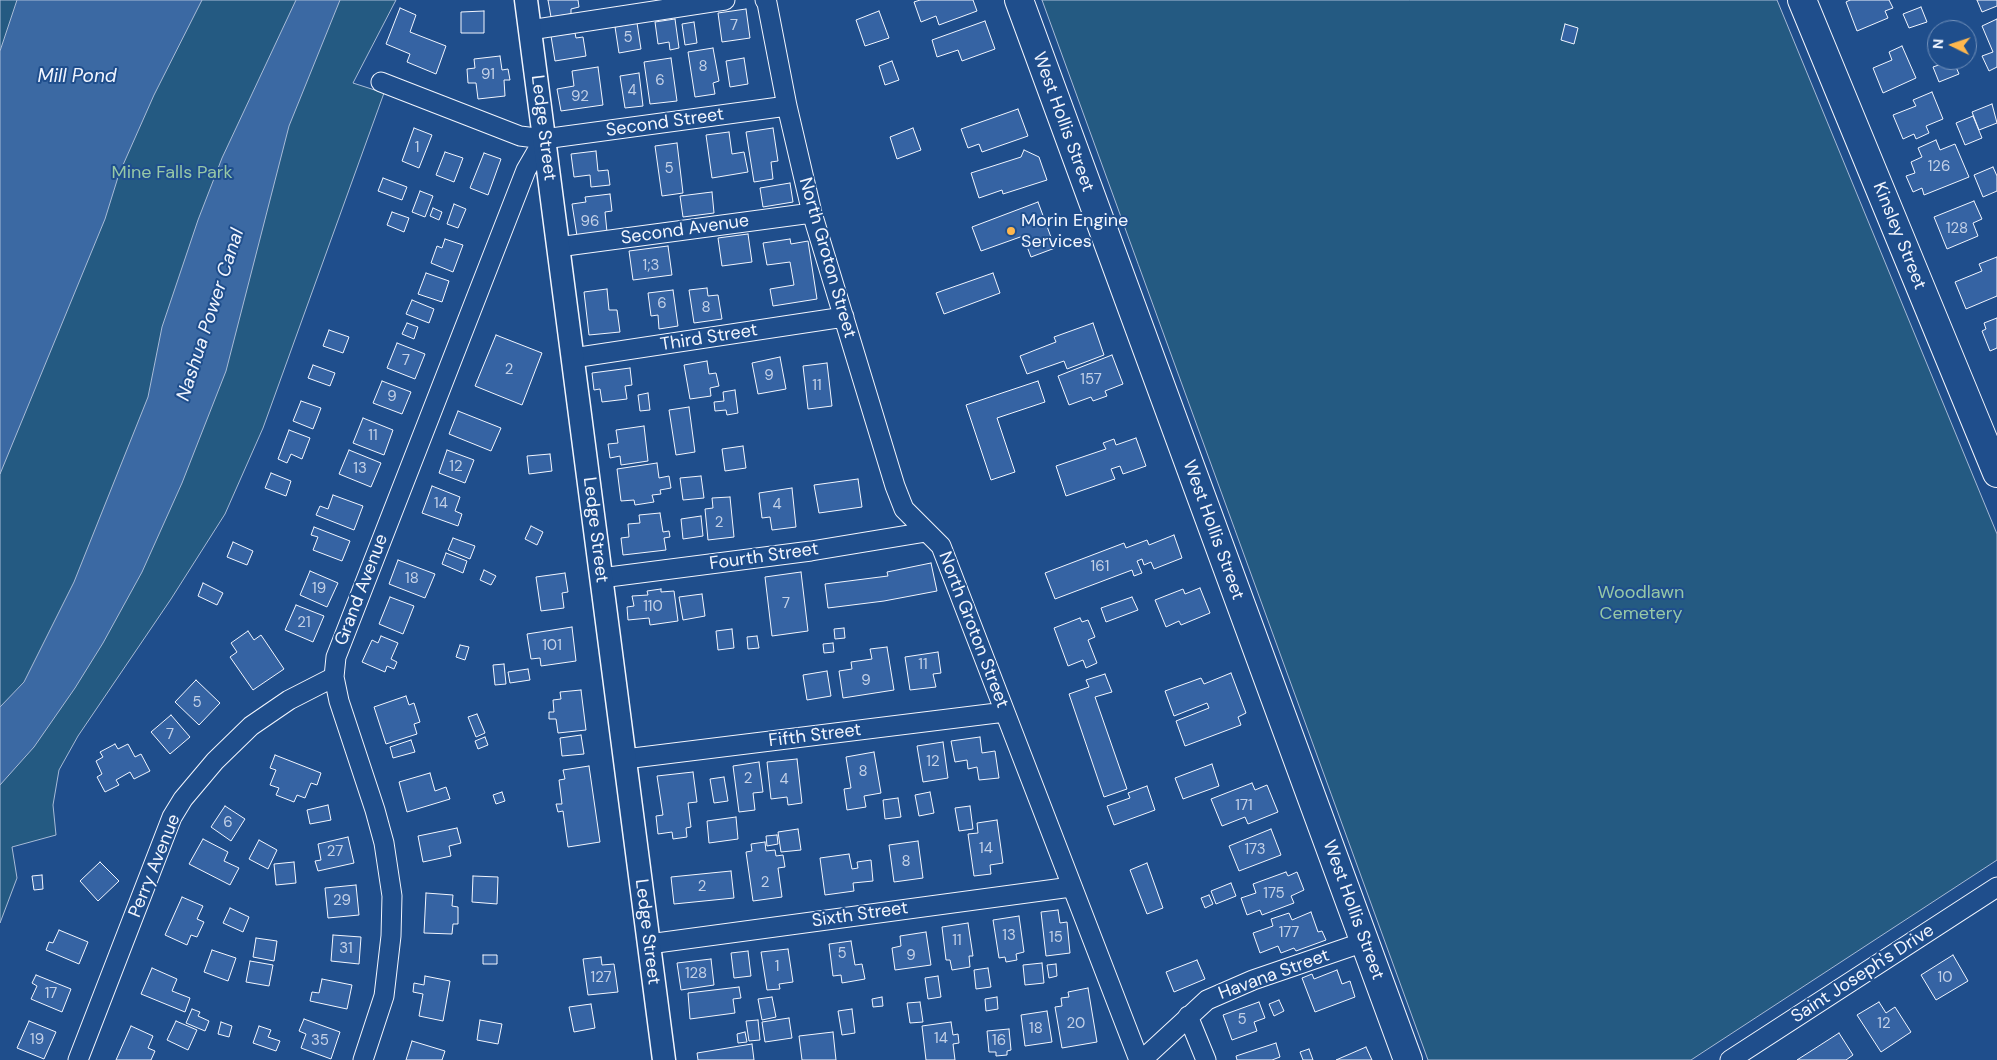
<!DOCTYPE html>
<style>
body{margin:0}
#map{position:relative;width:1997px;height:1060px;overflow:hidden;background:#1f4e8c;font-family:"DM Sans",sans-serif}
canvas{display:block}
.north{position:absolute;left:1927px;top:20px;width:50px;height:50px;box-sizing:border-box;background:#1f4e8c;border:1px solid #7391ba;border-radius:50%;rotate:274deg;font-size:14px;font-weight:700;line-height:20px;text-align:center;color:#f2f6ff}
.north::after{content:'';display:block;margin:auto;width:18px;height:22px;background:#ffb74d;clip-path:polygon(50% 0,100% 100%,50% 72%,0 100%)}
</style>
<div id="map">
<canvas width="1997" height="1060"></canvas>
<div class="north">N</div>
</div>
<script>
const context = document.querySelector('canvas').getContext('2d');
context.lineJoin = 'round';
function paint(path, color) {
  context.fillStyle = color;
  context.fill(path, 'evenodd');
}
function poly(rows) {
  const path = new Path2D();
  for (const r of rows) {
    path.moveTo(r[0], r[1]);
    for (let i = 2; i < r.length; i += 2) path.lineTo(r[i], r[i + 1]);
  }
  return path;
}
function stroke(path, color, width, dash) {
  context.strokeStyle = color;
  context.lineWidth = width;
  context.lineCap = dash ? 'butt' : 'round';
  context.setLineDash(dash || []);
  context.stroke(path);
}
function drawText(font, color, halo, rows, align = 'center') {
  context.font = font + ' "DM Sans",sans-serif';
  context.lineWidth = 4;
  context.setLineDash([]);
  context.textBaseline = 'middle';
  context.strokeStyle = halo;
  context.fillStyle = color;
  for (const [text, x, y, turn = 0] of rows) {
    context.save();
    context.translate(x, y);
    context.rotate((+turn || 0) * Math.PI / 180);
    context.textAlign = isNaN(turn) ? turn : align;
    if (halo) context.strokeText(text, 0, 0);
    context.fillText(text, 0, 0);
    context.restore();
  }
}
const green = poly([
 [0,0,396,0,353,83,384,93,263,428,225,514,171,599,78,736,59,770,53,805,56,835,12,847,17,878,0,923,0,0],
 [1042,0,1777,0,1997,534,1997,860,1691,1060,1428,1060,1042,0]
]);
const water = poly([
 [17,0,202,0,154,95,119,174,105,219,0,474,0,51,17,0],
 [296,0,340,0,289,126,226,371,182,483,142,572,103,643,75,688,34,747,0,785,0,707,24,682,74,582,148,397,162,327,198,220,222,158,296,0]
]);
const building = poly([
 [548,0,578,0,579,7,571,9,571,14,551,17,548,0],
 [920,0,973,0,977,11,939,25,936,16,921,22,914,2,920,0],
 [1850,0,1889,0,1893,8,1885,11,1888,18,1857,31,1846,2,1850,0],
 [1977,0,1997,0,1997,6,1982,12,1977,0],
 [1921,7,1927,22,1909,28,1903,14,1921,7],
 [400,8,416,15,410,32,446,46,436,74,407,62,410,54,386,44,400,8],
 [746,9,750,38,722,42,718,13,746,9],
 [484,11,484,33,461,33,461,12,484,11],
 [879,11,889,38,865,46,856,20,879,11],
 [675,19,679,48,670,50,669,42,658,44,655,22,675,19],
 [1997,19,1997,67,1989,71,1982,56,1993,52,1982,26,1997,19],
 [985,21,995,49,962,61,958,50,937,57,932,40,985,21],
 [694,22,697,43,685,45,682,24,694,22],
 [637,23,641,49,619,53,615,27,637,23],
 [1565,24,1578,28,1574,44,1561,40,1565,24],
 [575,33,576,38,583,37,586,56,555,61,551,36,575,33],
 [1902,46,1916,78,1883,93,1873,68,1892,60,1889,52,1902,46],
 [713,48,719,81,713,83,715,94,695,97,688,52,713,48],
 [500,56,502,70,508,69,510,80,504,80,505,96,478,99,476,83,468,83,467,69,475,68,474,59,500,56],
 [671,58,677,101,650,104,644,62,671,58],
 [744,58,748,84,730,87,726,61,744,58],
 [1953,60,1959,74,1939,82,1933,67,1953,60],
 [892,61,899,80,885,85,879,66,892,61],
 [598,67,603,105,561,111,557,89,574,86,572,71,598,67],
 [639,73,643,106,625,108,620,76,639,73],
 [1932,92,1943,119,1926,126,1929,133,1916,139,1914,134,1903,139,1893,115,1916,106,1913,100,1932,92],
 [1992,104,1997,123,1979,130,1972,112,1992,104],
 [1018,109,1028,136,982,152,979,144,968,148,961,129,1018,109],
 [1973,116,1982,138,1965,145,1956,123,1973,116],
 [414,128,432,135,419,168,402,161,414,128],
 [773,128,778,161,771,162,773,179,754,182,746,132,773,128],
 [913,128,921,150,897,159,890,137,913,128],
 [729,132,732,154,744,152,748,172,712,178,706,135,729,132],
 [1936,140,1940,150,1955,144,1969,177,1924,195,1922,188,1913,192,1906,176,1915,173,1911,162,1922,157,1918,148,1936,140],
 [677,143,683,193,662,196,655,146,677,143],
 [1024,150,1039,157,1047,180,1003,194,1002,190,979,198,971,173,1021,157,1024,150],
 [596,151,598,171,608,170,610,185,591,187,590,175,574,177,571,154,596,151],
 [445,152,463,158,454,182,436,175,445,152],
 [484,153,501,159,488,195,470,188,484,153],
 [1993,167,1997,176,1997,191,1983,197,1974,175,1993,167],
 [383,178,407,187,402,200,378,191,383,178],
 [790,183,793,202,763,207,760,188,790,183],
 [420,191,433,196,425,217,412,212,420,191],
 [712,192,714,213,683,217,680,196,712,192],
 [610,194,612,211,605,212,607,232,577,236,572,204,586,202,585,197,610,194],
 [1974,201,1982,219,1973,223,1978,236,1947,249,1934,217,1974,201],
 [1038,202,1055,248,1031,257,1023,236,981,251,972,227,1038,202],
 [454,204,466,209,458,228,447,224,454,204],
 [433,208,442,212,439,220,430,216,433,208],
 [392,212,409,218,404,232,387,225,392,212],
 [748,234,752,262,722,266,718,238,748,234],
 [445,239,463,245,453,272,431,263,437,246,442,248,445,239],
 [790,239,791,244,808,241,817,299,773,306,770,289,794,285,790,262,767,265,763,243,790,239],
 [668,246,672,275,633,280,629,251,668,246],
 [1997,257,1997,296,1966,309,1955,282,1982,271,1979,264,1997,257],
 [426,273,449,281,442,302,418,294,426,273],
 [993,273,1000,293,944,314,936,293,993,273],
 [707,288,708,296,718,295,722,319,694,323,689,290,707,288],
 [607,289,609,310,617,310,620,332,589,335,584,292,607,289],
 [673,290,678,326,659,329,658,315,651,316,648,293,673,290],
 [412,300,434,309,429,323,406,314,412,300],
 [1997,318,1997,348,1990,351,1982,331,1986,329,1984,323,1997,318],
 [407,323,418,327,414,339,402,334,407,323],
 [1093,323,1104,355,1067,369,1064,361,1027,374,1020,356,1056,342,1054,337,1093,323],
 [329,330,349,337,343,353,323,346,329,330],
 [496,335,542,353,522,405,475,386,496,335],
 [397,343,425,354,415,379,387,368,397,343],
 [1112,355,1123,384,1105,391,1107,396,1093,401,1091,397,1069,405,1058,376,1112,355],
 [780,357,786,389,758,394,752,363,780,357],
 [707,361,709,374,716,373,719,386,710,388,711,396,690,399,684,365,707,361],
 [827,363,832,406,808,409,803,366,827,363],
 [313,365,335,373,330,386,308,378,313,365],
 [630,368,632,385,625,386,627,399,602,402,600,389,594,390,592,373,630,368],
 [382,381,411,392,402,414,373,403,382,381],
 [1038,381,1045,402,997,418,1015,472,991,480,966,405,1038,381],
 [735,390,738,413,727,415,726,410,715,411,714,402,724,401,723,392,735,390],
 [648,393,650,410,640,411,638,395,648,393],
 [301,401,321,408,313,429,293,421,301,401],
 [689,407,695,452,676,455,669,410,689,407],
 [458,411,501,428,491,451,449,434,458,411],
 [363,418,393,430,384,455,353,443,363,418],
 [644,426,648,461,621,465,620,456,610,458,608,444,618,443,616,430,644,426],
 [289,430,310,438,302,459,291,454,287,463,278,459,289,430],
 [1136,438,1146,466,1123,474,1120,466,1111,469,1115,479,1066,496,1056,466,1106,449,1103,443,1114,439,1116,445,1136,438],
 [743,446,746,468,725,471,722,449,743,446],
 [349,450,381,463,371,487,339,474,349,450],
 [447,450,474,460,465,483,439,473,447,450],
 [550,454,552,471,529,474,527,456,550,454],
 [657,463,659,478,669,476,671,488,660,490,661,494,652,495,654,502,635,505,634,500,621,501,617,469,657,463],
 [271,473,291,481,286,496,265,488,271,473],
 [701,476,704,498,683,500,680,478,701,476],
 [858,479,862,507,819,513,814,485,858,479],
 [432,486,460,497,455,511,462,514,458,526,422,513,432,486],
 [792,488,796,527,772,530,770,517,762,518,759,493,792,488],
 [333,495,363,506,354,530,316,515,320,506,328,509,333,495],
 [730,497,734,537,708,540,705,509,713,508,712,498,730,497],
 [660,513,663,532,669,531,670,537,664,538,666,550,623,555,621,538,629,537,628,524,640,523,639,515,660,513],
 [701,516,703,536,683,539,681,519,701,516],
 [531,526,543,532,537,545,525,539,531,526],
 [314,527,350,541,342,561,313,550,318,537,311,535,314,527],
 [1174,535,1182,558,1154,569,1151,562,1144,565,1142,559,1137,561,1142,573,1134,576,1132,570,1055,599,1045,573,1124,543,1126,548,1147,540,1149,545,1174,535],
 [453,538,475,546,470,559,448,550,453,538],
 [233,542,253,551,247,565,227,557,233,542],
 [446,553,467,561,463,573,442,564,446,553],
 [398,560,435,574,425,598,389,584,398,560],
 [931,563,937,591,884,601,828,608,825,584,880,577,888,576,887,572,931,563],
 [484,570,496,576,491,585,480,580,484,570],
 [310,571,338,583,327,607,300,595,310,571],
 [801,572,808,631,772,636,765,577,801,572],
 [565,573,568,592,562,593,564,608,541,611,536,577,565,573],
 [203,583,223,593,217,605,198,596,203,583],
 [1200,588,1210,613,1181,625,1179,621,1166,627,1155,600,1183,589,1185,594,1200,588],
 [661,589,661,592,674,591,678,621,650,625,649,618,628,620,627,607,634,606,632,596,648,595,647,591,661,589],
 [702,594,705,616,683,620,679,597,702,594],
 [390,597,414,606,403,634,379,624,390,597],
 [1132,597,1138,610,1106,622,1101,608,1132,597],
 [296,605,324,616,313,642,285,630,296,605],
 [1080,618,1082,622,1088,620,1095,637,1088,640,1097,663,1086,668,1083,660,1068,666,1054,628,1080,618],
 [572,627,576,661,541,666,540,658,531,659,527,634,572,627],
 [844,628,845,638,835,639,834,629,844,628],
 [732,629,734,648,718,650,716,631,732,629],
 [248,631,254,640,261,635,284,669,253,690,230,657,237,652,231,643,248,631],
 [381,636,398,643,391,659,397,662,394,669,387,666,385,672,362,662,372,640,378,643,381,636],
 [757,636,759,648,748,649,747,637,757,636],
 [833,643,834,652,824,653,823,644,833,643],
 [460,645,469,647,465,660,456,657,460,645],
 [887,647,894,690,843,698,839,671,852,669,851,662,872,659,870,649,887,647],
 [938,652,941,673,933,674,936,687,910,690,905,657,938,652],
 [504,664,506,684,495,685,493,665,504,664],
 [528,669,530,680,510,683,508,672,528,669],
 [827,671,831,696,807,700,803,675,827,671],
 [1231,673,1246,713,1238,717,1241,725,1185,746,1176,721,1209,708,1207,703,1174,716,1165,691,1201,678,1204,684,1231,673],
 [1105,674,1112,692,1095,697,1127,789,1104,797,1069,694,1089,687,1086,680,1105,674],
 [196,680,220,703,199,725,175,702,196,680],
 [581,690,586,730,558,733,556,719,549,719,549,712,554,712,553,700,561,699,560,692,581,690],
 [406,696,409,705,414,703,420,722,414,724,417,734,386,744,374,707,406,696],
 [477,714,485,733,476,737,468,717,477,714],
 [171,715,190,737,170,754,151,732,171,715],
 [581,735,584,754,562,756,560,738,581,735],
 [485,737,488,745,478,749,475,741,485,737],
 [980,737,982,753,995,751,999,778,979,780,977,767,968,769,967,760,955,762,951,741,980,737],
 [411,740,415,752,393,758,390,747,411,740],
 [943,742,948,778,923,782,917,746,943,742],
 [115,744,118,749,128,744,135,757,141,754,150,771,134,779,130,772,116,780,119,785,105,792,97,777,102,774,96,761,103,757,100,752,115,744],
 [874,752,881,793,864,796,866,807,847,810,844,789,851,788,846,757,874,752],
 [275,755,321,773,317,785,311,783,305,798,297,795,294,802,276,795,279,788,270,785,276,770,270,768,275,755],
 [797,759,802,803,788,805,787,797,771,799,767,762,797,759],
 [759,762,763,792,753,793,755,810,739,812,733,766,759,762],
 [1212,764,1219,786,1183,799,1175,778,1212,764],
 [589,766,600,842,568,847,563,811,558,812,556,804,562,804,559,780,565,779,563,770,589,766],
 [693,772,697,802,688,803,691,827,686,828,687,837,673,839,672,832,658,834,656,816,663,815,657,776,693,772],
 [430,773,435,791,446,787,450,799,407,812,399,782,430,773],
 [724,777,728,801,714,803,710,779,724,777],
 [1252,783,1255,790,1267,785,1278,812,1248,824,1245,817,1222,826,1211,799,1252,783],
 [1147,786,1155,810,1114,825,1107,806,1130,798,1128,793,1147,786],
 [502,792,505,801,496,804,493,795,502,792],
 [930,792,934,813,919,816,915,795,930,792],
 [898,798,901,817,885,819,883,800,898,798],
 [328,805,331,820,310,824,307,810,328,805],
 [225,806,245,819,231,841,211,827,225,806],
 [970,806,973,829,959,831,955,808,970,806],
 [736,817,738,839,709,843,707,821,736,817],
 [997,820,1003,863,990,865,991,874,974,876,968,834,978,833,977,823,997,820],
 [457,828,461,843,449,846,451,856,423,862,418,836,457,828],
 [798,829,801,850,781,852,778,832,798,829],
 [1271,829,1281,855,1239,871,1229,846,1271,829],
 [777,835,778,844,767,846,766,836,777,835],
 [348,837,354,863,318,871,315,861,321,860,318,844,348,837],
 [203,839,228,852,224,861,239,868,230,885,189,864,203,839],
 [259,840,277,850,268,869,249,859,259,840],
 [918,841,923,878,894,882,889,845,918,841],
 [765,842,766,851,775,850,776,856,783,855,785,867,778,868,782,897,753,901,746,852,752,851,751,844,765,842],
 [849,854,852,869,858,868,857,862,871,860,873,881,853,883,854,891,825,895,820,858,849,854],
 [100,862,119,881,98,901,80,881,100,862],
 [294,862,296,883,276,885,274,864,294,862],
 [1147,863,1163,908,1147,914,1130,870,1147,863],
 [731,871,734,898,674,904,671,877,731,871],
 [1286,872,1288,876,1297,872,1304,890,1291,896,1294,903,1262,915,1260,910,1247,915,1241,898,1256,893,1253,884,1286,872],
 [42,875,43,889,34,890,32,876,42,875],
 [473,876,498,877,497,904,472,902,473,876],
 [1231,883,1236,896,1216,904,1211,891,1231,883],
 [356,885,359,915,328,918,325,888,356,885],
 [426,893,453,895,452,906,458,907,458,924,453,924,452,934,424,933,426,893],
 [1209,895,1213,904,1205,908,1201,898,1209,895],
 [182,897,203,906,197,919,204,922,197,937,191,935,187,945,165,935,182,897],
 [230,908,249,917,243,932,223,923,230,908],
 [1058,910,1060,923,1067,922,1070,953,1046,956,1041,912,1058,910],
 [1311,912,1318,932,1322,931,1326,940,1296,951,1294,948,1281,953,1278,946,1260,953,1253,933,1273,926,1271,919,1289,913,1292,920,1311,912],
 [1019,916,1024,952,1016,954,1017,960,1006,962,1005,957,999,958,993,920,1019,916],
 [968,923,973,956,969,956,970,967,952,970,950,960,946,960,942,927,968,923],
 [59,930,88,942,79,964,46,950,49,942,53,943,59,930],
 [926,932,931,965,895,970,892,948,901,946,900,936,926,932],
 [333,935,361,937,359,964,331,961,333,935],
 [256,938,277,941,274,961,253,957,256,938],
 [851,941,855,965,862,964,865,979,842,983,841,975,833,976,829,944,851,941],
 [788,949,793,982,779,984,780,989,767,990,761,952,788,949],
 [212,950,236,958,228,981,204,972,212,950],
 [748,951,751,976,734,978,731,953,748,951],
 [483,955,497,955,497,964,483,964,483,955],
 [1953,955,1968,981,1936,1000,1921,975,1953,955],
 [601,957,602,965,614,964,618,992,588,995,583,959,601,957],
 [711,959,714,985,681,990,677,963,711,959],
 [1197,960,1205,979,1174,992,1166,972,1197,960],
 [250,961,273,965,269,986,246,982,250,961],
 [1042,963,1044,983,1025,985,1023,965,1042,963],
 [1056,964,1057,976,1049,978,1047,965,1056,964],
 [152,968,177,979,172,991,190,998,185,1012,141,994,152,968],
 [988,968,991,987,976,989,974,970,988,968],
 [1337,970,1342,984,1350,981,1355,997,1315,1012,1302,978,1312,974,1314,979,1337,970],
 [36,975,71,989,62,1012,31,999,37,986,32,983,36,975],
 [425,976,450,981,443,1021,419,1016,423,994,413,992,414,983,424,985,425,976],
 [938,976,941,997,928,999,925,978,938,976],
 [322,979,352,985,347,1009,310,1001,312,992,319,993,322,979],
 [739,987,741,998,733,999,735,1013,690,1019,688,993,739,987],
 [1088,988,1097,1042,1062,1048,1055,1007,1062,1006,1061,998,1069,997,1068,992,1088,988],
 [772,997,776,1017,762,1020,758,999,772,997],
 [882,997,883,1006,873,1007,872,999,882,997],
 [997,997,998,1009,986,1011,985,999,997,997],
 [1279,1000,1284,1011,1274,1016,1269,1004,1279,1000],
 [920,1002,923,1022,910,1023,907,1003,920,1002],
 [1259,1002,1265,1018,1254,1022,1257,1031,1232,1040,1223,1015,1259,1002],
 [1879,1002,1886,1013,1895,1007,1911,1032,1881,1052,1857,1015,1879,1002],
 [591,1004,595,1028,574,1032,569,1007,591,1004],
 [192,1009,200,1012,198,1016,209,1021,205,1031,186,1023,192,1009],
 [852,1009,855,1033,842,1035,838,1011,852,1009],
 [1047,1011,1052,1042,1025,1046,1021,1015,1047,1011],
 [789,1018,792,1038,765,1042,762,1022,789,1018],
 [304,1019,340,1032,331,1059,301,1048,306,1034,299,1031,304,1019],
 [480,1020,502,1024,498,1044,477,1040,480,1020],
 [758,1020,760,1040,749,1041,746,1021,758,1020],
 [29,1021,56,1032,44,1059,17,1048,29,1021],
 [176,1021,197,1030,188,1050,167,1040,176,1021],
 [221,1022,232,1026,229,1037,218,1034,221,1022],
 [951,1022,953,1035,958,1034,959,1043,953,1044,955,1060,926,1060,922,1026,951,1022],
 [131,1026,153,1036,148,1048,155,1051,151,1060,116,1060,131,1026],
 [259,1026,271,1030,268,1037,280,1041,276,1051,253,1043,259,1026],
 [1009,1029,1011,1050,1007,1051,1007,1055,996,1056,996,1052,989,1052,987,1031,1009,1029],
 [745,1032,747,1042,738,1043,737,1034,745,1032],
 [833,1032,836,1060,802,1060,799,1036,833,1032],
 [1839,1033,1853,1055,1846,1060,1797,1060,1839,1033],
 [412,1041,445,1051,442,1060,406,1060,412,1041],
 [1276,1043,1280,1057,1272,1060,1237,1060,1236,1056,1276,1043],
 [752,1044,754,1060,698,1060,697,1053,752,1044],
 [1366,1047,1372,1060,1336,1060,1366,1047],
 [1309,1049,1313,1060,1303,1060,1300,1052,1309,1049]
]);
const minor = poly([
 [765,0,767,3,787,106,812,213,895,486,904,509,941,546,1139,1060],
 [530,30,725,0],
 [381,82,520,136,544,139,787,106],
 [558,247,812,213],
 [573,358,844,317],
 [601,578,811,551,926,532],
 [625,759,1005,712],
 [649,944,1071,887],
 [1188,1016,1206,1060],
 [78,1060,172,817,183,799,215,761,251,726,289,700,334,677],
 [363,1060,384,996,391,936,392,896,384,843,375,810,339,701,334,677,336,657,526,170,544,139],
 [1142,1060,1207,1000,1253,980,1364,942],
 [1730,1060,1997,887]
]);
const tertiary = poly([
 [526,0,664,1060]
]);
const primary = poly([
 [1019,0,1408,1060],
 [1802,0,1997,473]
]);
const markers = [
 [1011,231,5,"#ffb74d"]
];
const numberNames = [
 ["7",734,26],
 ["5",628,38],
 ["8",703,67],
 ["91",488,75],
 ["6",660,81],
 ["4",632,91],
 ["92",580,97],
 ["1",417,148],
 ["126",1939,167],
 ["5",669,169],
 ["96",590,222],
 ["128",1957,229],
 ["1;3",651,266],
 ["6",662,304],
 ["8",706,308],
 ["7",406,361],
 ["2",509,370],
 ["9",769,376],
 ["157",1091,380],
 ["11",817,386],
 ["9",392,397],
 ["11",373,436],
 ["12",456,467],
 ["13",360,469],
 ["14",441,504],
 ["4",777,505],
 ["2",719,523],
 ["161",1100,567],
 ["18",412,579],
 ["19",319,589],
 ["7",786,604],
 ["110",653,607],
 ["21",304,623],
 ["101",552,646],
 ["11",923,665],
 ["9",866,681],
 ["5",197,703],
 ["7",170,735],
 ["12",933,762],
 ["8",863,772],
 ["2",748,779],
 ["4",784,780],
 ["171",1244,806],
 ["6",228,823],
 ["14",986,849],
 ["173",1255,850],
 ["27",335,852],
 ["8",906,862],
 ["2",765,883],
 ["2",702,887],
 ["175",1274,894],
 ["29",342,901],
 ["177",1289,933],
 ["13",1009,936],
 ["15",1056,938],
 ["11",957,941],
 ["31",346,949],
 ["5",842,954],
 ["9",911,956],
 ["1",777,967],
 ["128",696,974],
 ["127",601,978],
 ["10",1945,978],
 ["17",51,994],
 ["5",1242,1020],
 ["20",1076,1024],
 ["12",1884,1024],
 ["18",1036,1029],
 ["14",941,1039],
 ["19",37,1040],
 ["35",320,1041],
 ["16",999,1041]
];
const streetNames = [
 ["West Hollis Street",1063,122,70],
 ["Second Street",665,123,-8],
 ["Ledge Street",543,128,83],
 ["Second Avenue",685,230,-8],
 ["Kinsley Street",1899,236,68],
 ["North Groton Street",827,258,74],
 ["Third Street",709,338,-9],
 ["Ledge Street",595,530,83],
 ["West Hollis Street",1213,530,70],
 ["Fourth Street",764,557,-8],
 ["Grand Avenue",362,590,-69],
 ["North Groton Street",973,630,69],
 ["Fifth Street",815,736,-7],
 ["Perry Avenue",155,866,-68],
 ["West Hollis Street",1353,910,70],
 ["Sixth Street",860,915,-8],
 ["Ledge Street",647,932,83],
 ["Saint Joseph's Drive",1863,974,-33],
 ["Havana Street",1274,975,-20]
];
const parkNames = [
 ["Mine Falls Park",172,173],
 ["Woodlawn",1641,593],
 ["Cemetery",1641,614]
];
const poiNames = [
 ["Morin Engine",1021,221],
 ["Services",1021,242]
];
const waterNames = [
 ["Mill Pond",77,77],
 ["Nashua Power Canal",211,315,-72]
];
paint(green, '#245a82');
stroke(green, '#a8bbd7', 1);
paint(water, '#3b69a3');
stroke(water, '#a8bbd7', 1);
paint(building, '#3563a3');
stroke(building, '#f2f6ff', 1);
stroke(minor, '#f2f6ff', 21);
stroke(tertiary, '#f2f6ff', 25);
stroke(primary, '#f2f6ff', 30);
stroke(minor, '#1f4e8c', 19);
stroke(tertiary, '#1f4e8c', 22);
stroke(primary, '#1f4e8c', 28);
for (const [x, y, r, color] of markers) {
  const dot = new Path2D();
  dot.arc(x, y, r, 0, 2 * Math.PI);
  context.fillStyle = color;
  context.fill(dot);
  stroke(dot, '#1f4e8c', 2);
}
drawText('15px', '#c3d1e8', null, numberNames);
drawText('18px', '#f2f6ff', '#1f4e8c', streetNames);
drawText('18px', '#97c8a6', '#1f4e8c', parkNames);
drawText('18px', '#f2f6ff', '#1f4e8c', poiNames, 'left');
drawText('italic 19px', '#f2f6ff', '#1f4e8c', waterNames);
</script>
